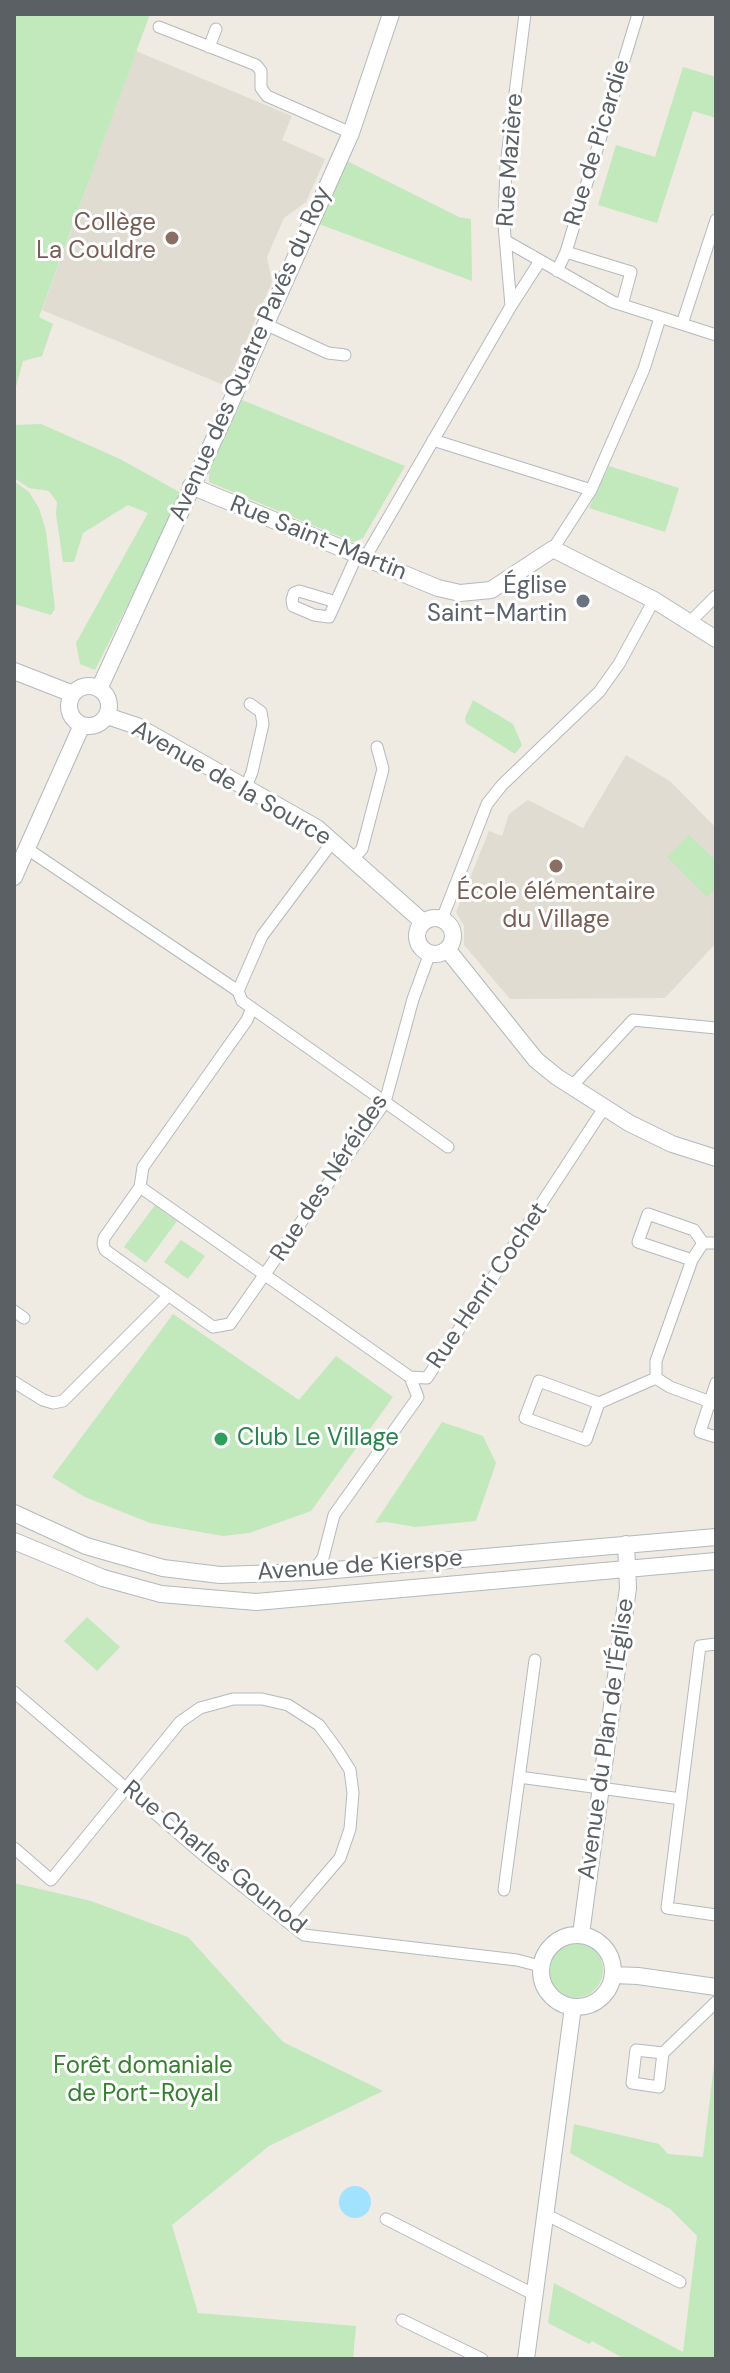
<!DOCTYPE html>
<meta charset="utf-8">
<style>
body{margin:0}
#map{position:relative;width:730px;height:2373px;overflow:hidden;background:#efeae2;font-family:"DM Sans",sans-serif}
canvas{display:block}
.frame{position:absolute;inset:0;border:16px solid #5a6064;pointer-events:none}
</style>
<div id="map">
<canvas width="730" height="2373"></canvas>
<div class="frame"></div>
</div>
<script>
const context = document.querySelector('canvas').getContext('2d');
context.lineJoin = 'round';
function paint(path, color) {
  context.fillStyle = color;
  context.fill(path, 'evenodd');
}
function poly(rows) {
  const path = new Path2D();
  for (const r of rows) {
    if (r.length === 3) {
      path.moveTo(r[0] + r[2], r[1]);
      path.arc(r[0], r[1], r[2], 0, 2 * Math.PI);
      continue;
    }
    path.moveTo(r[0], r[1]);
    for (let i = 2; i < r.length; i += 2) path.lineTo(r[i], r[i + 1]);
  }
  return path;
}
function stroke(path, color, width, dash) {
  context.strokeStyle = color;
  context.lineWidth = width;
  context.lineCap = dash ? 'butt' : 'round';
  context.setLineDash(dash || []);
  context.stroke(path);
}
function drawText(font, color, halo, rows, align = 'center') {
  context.font = font + ' "DM Sans",sans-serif';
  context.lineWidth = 6;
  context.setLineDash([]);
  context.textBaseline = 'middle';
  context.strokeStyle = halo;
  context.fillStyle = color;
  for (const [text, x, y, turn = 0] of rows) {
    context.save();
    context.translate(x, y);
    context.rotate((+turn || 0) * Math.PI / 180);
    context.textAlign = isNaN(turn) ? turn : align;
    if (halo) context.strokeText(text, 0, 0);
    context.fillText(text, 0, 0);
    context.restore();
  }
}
const education = poly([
 [136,51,292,116,282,140,325,159,306,202,284,218,267,257,272,282,226,386,42,310],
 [626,755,670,781,716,828,716,943,665,998,510,999,464,945,464,926,456,912,489,831,502,836,509,814,528,800,583,828]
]);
const green = poly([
 [14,14,150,14,39,317,53,324,42,356,23,361,14,394],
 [683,67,716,77,716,118,693,111,657,223,598,205,616,145,655,157],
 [347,161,459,217,471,219,472,281,319,224],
 [242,400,405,466,363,538,353,542,209,482,209,470],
 [41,424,120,459,183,494,95,670,80,664,76,643,148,513,128,505,83,533,74,562,63,562,56,514,57,502,49,491,29,488,14,478,14,425],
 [609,466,679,488,665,532,589,508],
 [14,481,29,492,39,508,46,531,55,609,51,615,14,604],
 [473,700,513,724,522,745,515,754,466,723,465,718],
 [689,835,716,861,716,888,707,897,667,857],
 [155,1205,177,1221,146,1263,124,1247],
 [181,1240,205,1256,188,1279,164,1262],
 [173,1314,299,1400,336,1356,393,1397,311,1511,249,1533,223,1536,150,1523,85,1497,52,1477],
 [442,1422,483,1436,496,1463,476,1521,415,1527,387,1522,375,1523],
 [87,1617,120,1647,97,1671,64,1641],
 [14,1883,91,1901,188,1937,283,2042,383,2091,269,2146,172,2225,198,2313,356,2326,353,2359,14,2359],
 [575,1970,28],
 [716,2047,716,2359,625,2359,592,2341,589,2344,548,2323,554,2283,683,2352,697,2236,670,2209,570,2153,574,2124,659,2144,668,2154,703,2157]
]);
const water = poly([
 [355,2202,16]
]);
const street = poly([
 [159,27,256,65,261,71,261,88,267,96,351,133],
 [209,47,216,29],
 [506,241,613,302,716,335],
 [566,252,631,272,622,305],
 [557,271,566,252,638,14],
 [511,306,540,261],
 [265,324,328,353,345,355],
 [682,324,716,220],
 [433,440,591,490],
 [553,549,591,490,644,369,660,318],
 [365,558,511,306,504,225,506,165,525,14],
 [336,602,299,591,294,593,292,600,293,606,314,615,329,617,357,555],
 [691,621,716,596],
 [246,787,252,772,263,724,261,712,250,704],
 [26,848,238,991],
 [353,859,362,849,383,769,377,747],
 [442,919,487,804,502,785,599,692,619,664,654,600],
 [430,953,413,999,385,1102,230,1324,213,1327,105,1250,103,1244,104,1238,140,1187,143,1167,247,1020,252,1008,385,1102,448,1147],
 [252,1008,242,1001,238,991,262,936,333,841],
 [573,1085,633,1020,716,1028],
 [140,1187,410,1377,427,1378,604,1108],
 [716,1243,703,1243,692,1260,656,1361,656,1378,670,1387,716,1404],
 [692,1260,638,1242,648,1214,694,1230,703,1243],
 [14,1311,24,1318],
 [14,1382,43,1400,53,1403,63,1401,168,1296],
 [716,1383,700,1432,716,1437],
 [599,1403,586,1440,525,1418,539,1381,599,1403,656,1378],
 [312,1572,323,1558,334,1515,418,1397,410,1377],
 [716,1644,700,1646,667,1908,716,1915],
 [14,1692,207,1858,304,1935,517,1960,540,1966],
 [519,1777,681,1799],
 [14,1848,51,1880,180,1722,200,1708,233,1699,262,1699,288,1705,319,1725,336,1748,350,1770,353,1793,350,1829,340,1858,286,1921],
 [504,1890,535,1660],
 [663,2053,636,2050,632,2083,659,2087,663,2053,716,2002],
 [545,2214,680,2282],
 [386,2219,535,2295],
 [402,2320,482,2359]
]);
const secondary = poly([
 [191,486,438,588,460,593,491,590,553,549,654,600,716,639],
 [14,671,73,694],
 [89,706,20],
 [99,689,227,411,351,133,391,14],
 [107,716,137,726,317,828,423,922],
 [14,877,82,725],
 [435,936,18],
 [447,949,536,1060,557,1077,629,1123,672,1144,716,1158],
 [14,1513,86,1546,163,1568,220,1575,312,1572,716,1537],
 [14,1541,103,1578,161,1594,256,1602,716,1561],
 [581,1934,628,1588,626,1544],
 [577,1971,36],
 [614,1975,638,1976,716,1987],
 [526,2359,573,2007]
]);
const markers = [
 [172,238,8,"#8d6e63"],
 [583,601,8,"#6b7280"],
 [556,866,8,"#8d6e63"],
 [221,1439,8,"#2e9e5b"]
];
const streetNames = [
 ["Rue de Picardie",598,143,-73],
 ["Rue Mazière",511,160,-86],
 ["Avenue des Quatre Pavés du Roy",251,354,-66],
 ["Rue Saint-Martin",318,539,22],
 ["Avenue de la Source",231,784,30],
 ["Rue des Néréides",330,1178,-57],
 ["Rue Henri Cochet",488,1286,-56],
 ["Avenue de Kierspe",360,1566,-4],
 ["Avenue du Plan de l'Église",607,1739,-82],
 ["Rue Charles Gounod",214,1858,39]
];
const educationNames = [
 ["Collège",156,224],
 ["La Couldre",156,252],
 ["École élémentaire",556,893,"center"],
 ["du Village",556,921,"center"]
];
const worshipNames = [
 ["Église",567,587],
 ["Saint-Martin",567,615]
];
const leisureNames = [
 ["Club Le Village",237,1439]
];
const parkNames = [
 ["Forêt domaniale",143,2067],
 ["de Port-Royal",143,2095]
];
paint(education, '#e1dcd2');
paint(green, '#c1e9bb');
paint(water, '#a1e2ff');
stroke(street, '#b5b9be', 13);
stroke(secondary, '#b3b9be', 18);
stroke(street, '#fff', 11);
stroke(secondary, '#fff', 16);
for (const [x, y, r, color] of markers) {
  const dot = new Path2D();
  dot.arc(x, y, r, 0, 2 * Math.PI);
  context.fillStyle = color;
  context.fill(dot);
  stroke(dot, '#fff', 3);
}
drawText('24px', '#5a6064', '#fff', streetNames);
drawText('24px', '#785e54', '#fff', educationNames, 'right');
drawText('24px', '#5b616d', '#fff', worshipNames, 'right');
drawText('24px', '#27864d', '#fff', leisureNames, 'left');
drawText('24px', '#32822b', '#fff', parkNames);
</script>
